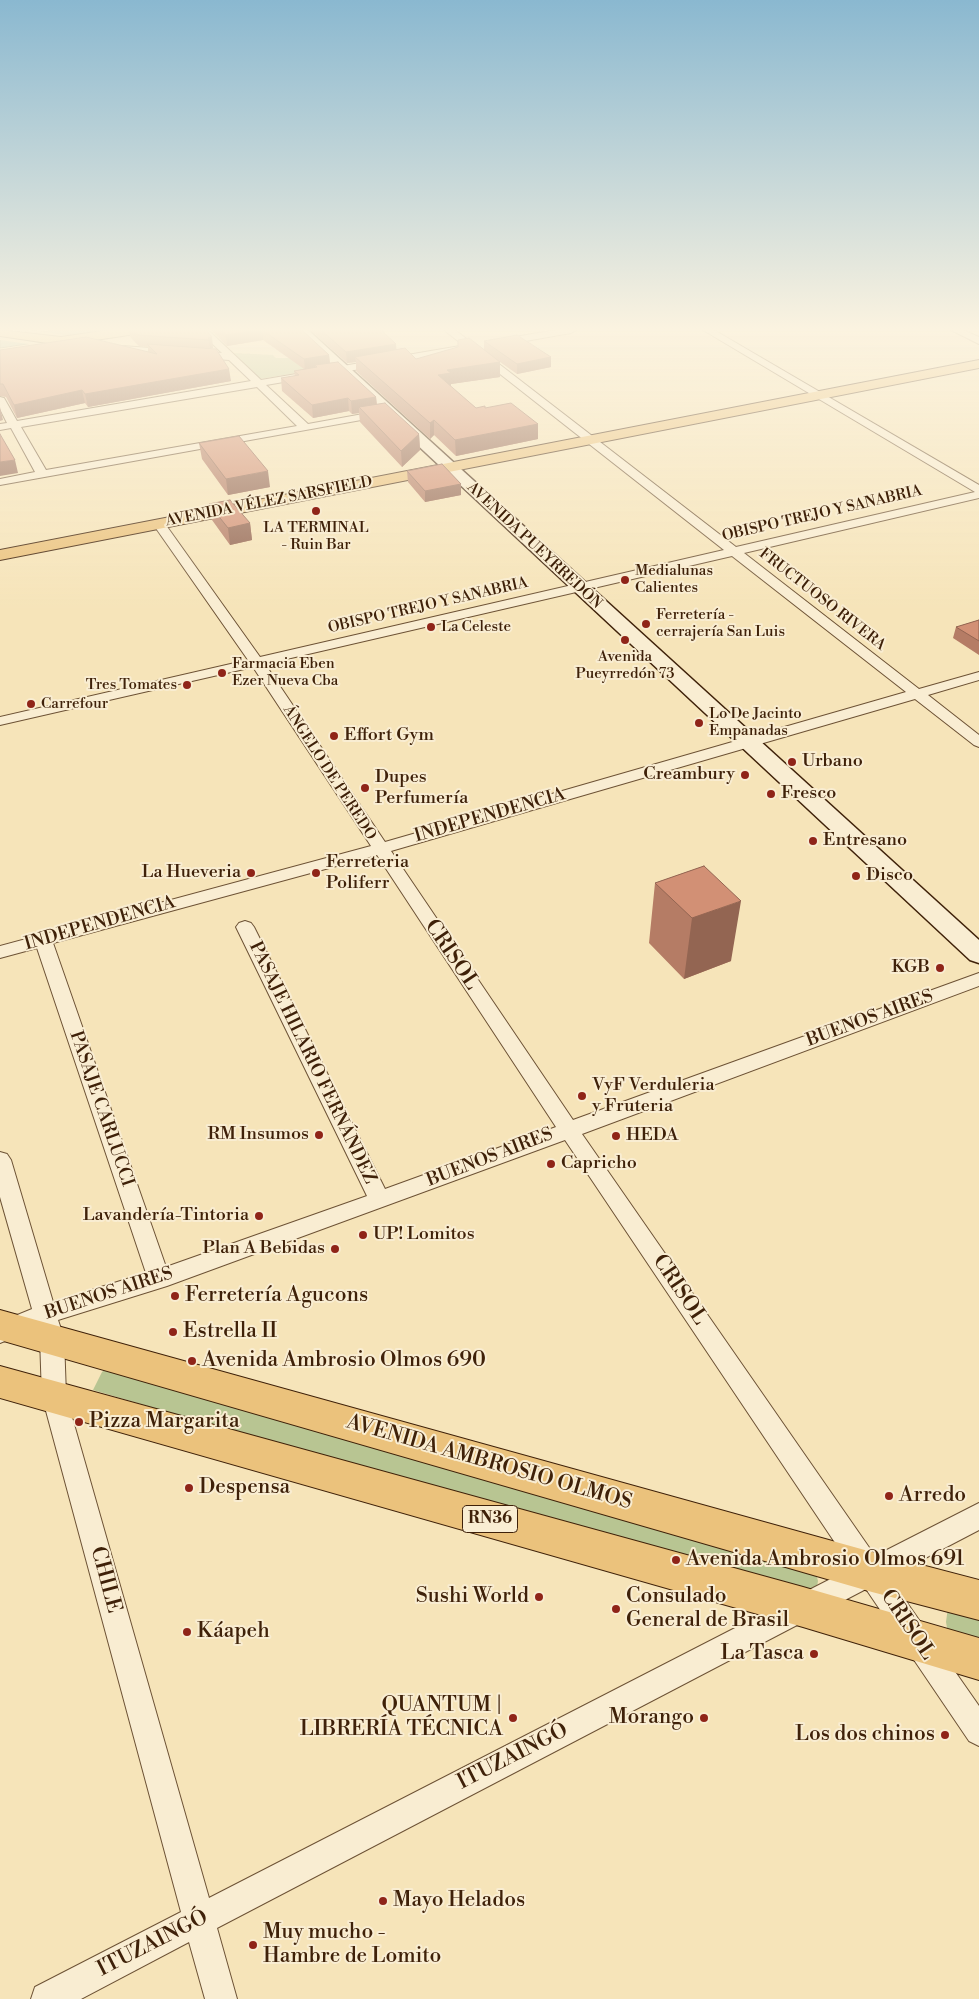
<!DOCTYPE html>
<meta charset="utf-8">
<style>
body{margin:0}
canvas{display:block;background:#f6e4b9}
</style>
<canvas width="979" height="1999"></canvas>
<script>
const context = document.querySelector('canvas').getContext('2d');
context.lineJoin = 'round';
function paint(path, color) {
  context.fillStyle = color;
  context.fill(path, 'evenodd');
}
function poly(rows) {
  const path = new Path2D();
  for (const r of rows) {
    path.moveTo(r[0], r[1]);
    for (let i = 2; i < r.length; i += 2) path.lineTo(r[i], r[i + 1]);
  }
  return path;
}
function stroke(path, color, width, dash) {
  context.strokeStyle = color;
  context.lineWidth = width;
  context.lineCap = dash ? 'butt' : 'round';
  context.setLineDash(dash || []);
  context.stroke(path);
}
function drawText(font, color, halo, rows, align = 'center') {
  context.font = font + ' "Libre Bodoni",serif';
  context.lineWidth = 4;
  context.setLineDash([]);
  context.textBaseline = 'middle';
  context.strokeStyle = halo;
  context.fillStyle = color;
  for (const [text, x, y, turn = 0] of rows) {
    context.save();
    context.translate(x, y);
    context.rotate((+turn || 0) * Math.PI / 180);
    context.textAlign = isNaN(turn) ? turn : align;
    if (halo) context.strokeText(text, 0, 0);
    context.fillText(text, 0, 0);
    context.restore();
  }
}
const green = poly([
 [234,353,273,355,276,358,314,358,325,368,260,379],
 [110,1365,815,1569,818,1581,816,1592,806,1599,93,1390,102,1372],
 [948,1607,979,1615,979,1647,949,1639,946,1622]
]);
const water = poly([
 [55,330,121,330,0,348,0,338,55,330]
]);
const pier = poly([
 [34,330,81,338,36,345,0,340,0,335]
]);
const street = poly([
 [198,330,208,330,261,380,460,346,465,349,460,352,266,385,308,424,385,410,390,413,389,415,0,485,0,479,35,472,11,428,0,430,0,424,7,423,0,409,0,397,4,398,17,421,251,381,229,360,122,352,117,349,122,346,222,353,198,330],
 [257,387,297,426,46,470,21,427,257,387],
 [444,330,455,330,736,547,975,492,703,330,714,330,979,485,979,498,744,553,919,689,979,672,979,680,928,695,979,735,979,747,974,745,915,699,391,851,573,1120,979,973,979,986,582,1134,875,1556,979,1503,979,1530,889,1577,979,1706,979,1746,969,1741,866,1589,217,1928,237,1999,205,1999,189,1942,81,1999,31,1999,35,1987,181,1912,42,1396,40,1338,37,1328,0,1343,0,1322,32,1309,0,1197,0,1152,7,1154,11,1160,53,1302,146,1273,37,948,0,958,0,946,371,846,253,667,0,725,0,717,248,660,153,524,159,520,163,521,260,657,724,550,444,330],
 [732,556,906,692,385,842,265,664,732,556],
 [377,855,556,1127,385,1189,254,927,251,923,245,921,239,923,236,927,367,1196,166,1267,53,943,377,855],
 [565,1140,852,1568,209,1898,66,1396,64,1338,58,1320,167,1286,565,1140],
 [556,330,576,330,571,333,497,346,492,343,497,340,556,330],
 [951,330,963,330,979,337,979,344,951,330]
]);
const secondary = poly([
 [294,330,308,330,979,940,979,963,970,960,294,330]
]);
const primary = poly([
 [0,330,61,337,109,330,143,330,136,334,61,345,0,336,0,330],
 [979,360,979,368,0,560,0,550,979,360],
 [0,1310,872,1552,979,1580,979,1620,872,1592,0,1340,0,1310],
 [0,1366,803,1587,979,1638,979,1680,803,1627,0,1398,0,1366]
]);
const wall = poly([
 [129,330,206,330,213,348,211,348,231,381,88,407,85,403,17,418,6,397,0,396,0,350,148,352,148,347,139,346,130,337],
 [211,330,302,330,329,355,330,363,376,397,377,404,419,434,420,450,402,467,360,422,359,413,352,414,349,411,313,418,282,391,281,378,295,376,294,371,304,369,263,340,227,346],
 [310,330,384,330,384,333,396,344,396,350,416,359,484,350,484,341,551,357,551,367,517,374,500,362,500,377,451,384,451,387,476,408,485,408,538,424,538,439,456,456,434,435,430,439,356,371,356,362,347,363],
 [199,443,270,487,228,495,202,459],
 [407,471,461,484,461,495,425,502,408,482],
 [209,504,250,523,252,540,230,545,212,520],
 [979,620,979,655,953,638,956,627],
 [704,866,731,961,684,979,649,943,655,883]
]);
const shadedWall = poly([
 [258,330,262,330,263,340,227,346,226,335],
 [212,337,213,348,210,349,209,340,208,338],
 [396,344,397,355,355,357,356,362,347,363,346,352],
 [329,355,330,366,317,367,315,365,316,369,305,370,304,359],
 [551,357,551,367,517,374,517,364],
 [500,362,500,377,451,384,451,388,438,375,447,370],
 [229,369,231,381,88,407,85,394],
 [82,390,85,403,17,418,14,405],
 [376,397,377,410,359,407,359,413,352,414,351,401],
 [348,398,349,411,313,418,312,405],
 [0,407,3,420,0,421],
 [434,420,434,435,430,439,430,423],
 [538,424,538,439,456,456,455,440],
 [419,434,420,450,402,467,401,451],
 [15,460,18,473,0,476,0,462],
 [268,471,270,487,228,495,226,479],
 [461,484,461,495,425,502,425,491],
 [250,523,252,540,230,545,228,528],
 [741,901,731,961,684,979,692,918]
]);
const building = poly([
 [132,330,206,330,212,337,208,338,209,340,137,335,132,330],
 [221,330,258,330,226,335,221,330],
 [262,330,302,330,329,355,304,359,262,330],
 [321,330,381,330,396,344,346,352,321,330],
 [517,335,551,357,517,364,484,341,517,335],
 [86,337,157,354,147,344,216,349,229,369,85,394,82,390,14,405,3,384,0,384,0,350,86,337],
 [469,338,500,362,447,370,451,373,438,375,476,408,485,406,485,408,511,403,538,424,455,440,434,420,430,423,355,357,405,348,416,359,458,347,458,340,469,338],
 [338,362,376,397,351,401,348,398,312,405,281,378,299,375,294,371,317,367,315,365,338,362],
 [385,403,419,434,401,451,359,407,385,403],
 [0,434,15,460,0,462,0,434],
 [239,436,268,471,226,479,199,443,239,436],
 [442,464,461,484,425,491,407,471,442,464],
 [230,500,250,523,228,528,209,504,230,500],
 [979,620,979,641,956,627,979,620],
 [704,866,741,901,692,918,655,883,704,866]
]);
const markers = [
 [316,511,5,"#8f2418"],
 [625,580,5,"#8f2418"],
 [646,624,5,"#8f2418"],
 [431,627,5,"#8f2418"],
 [625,640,5,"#8f2418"],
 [222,673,5,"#8f2418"],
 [187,685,5,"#8f2418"],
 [31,704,5,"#8f2418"],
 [699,723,5,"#8f2418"],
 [334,736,5,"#8f2418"],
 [792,762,5,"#8f2418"],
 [745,775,5,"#8f2418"],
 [365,788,5,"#8f2418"],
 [771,794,5,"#8f2418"],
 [813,841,5,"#8f2418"],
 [251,873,5,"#8f2418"],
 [316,873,5,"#8f2418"],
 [856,876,5,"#8f2418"],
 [940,968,5,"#8f2418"],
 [582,1096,5,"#8f2418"],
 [319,1135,5,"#8f2418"],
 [616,1136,5,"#8f2418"],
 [551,1164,5,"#8f2418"],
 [259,1216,5,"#8f2418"],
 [363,1235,5,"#8f2418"],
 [335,1249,5,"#8f2418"],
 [175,1296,5,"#8f2418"],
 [173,1332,5,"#8f2418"],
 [192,1361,5,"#8f2418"],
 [79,1422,5,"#8f2418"],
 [189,1488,5,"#8f2418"],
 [889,1496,5,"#8f2418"],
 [676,1560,5,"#8f2418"],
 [539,1597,5,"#8f2418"],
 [616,1609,5,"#8f2418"],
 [187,1632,5,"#8f2418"],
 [814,1654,5,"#8f2418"],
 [513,1718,5,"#8f2418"],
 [704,1718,5,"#8f2418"],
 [945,1735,5,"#8f2418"],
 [383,1901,5,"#8f2418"],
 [253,1945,5,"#8f2418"]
];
const farStreetnames = [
 ["AVENIDA VÉLEZ SARSFIELD",269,502,-11],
 ["OBISPO TREJO Y SANABRIA",822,514,-13],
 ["AVENIDA PUEYRREDÓN",534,546,43],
 ["FRUCTUOSO RIVERA",822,600,38],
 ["OBISPO TREJO Y SANABRIA",428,606,-13],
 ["ÁNGELO DE PEREDO",329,773,57]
];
const farPoinames = [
 ["LA TERMINAL",316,528,"center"],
 ["- Ruin Bar",316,545,"center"],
 ["Medialunas",635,571],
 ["Calientes",635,588],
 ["Ferretería -",656,615],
 ["cerrajería San Luis",656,632],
 ["La Celeste",441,627],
 ["Avenida",625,657,"center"],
 ["Pueyrredón 73",625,674,"center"],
 ["Farmacia Eben",232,664],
 ["Ezer Nueva Cba",232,681],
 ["Tres Tomates",177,685,"right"],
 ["Carrefour",41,704],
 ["Lo De Jacinto",709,714],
 ["Empanadas",709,731]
];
const shields = [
 [490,1519,55]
];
const shieldNames = [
 ["RN36",490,1519]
];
const poiNames = [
 ["Effort Gym",344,736],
 ["Urbano",802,762],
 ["Creambury",735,775,"right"],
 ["Dupes",375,778],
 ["Perfumería",375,799],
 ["Fresco",781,794],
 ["Entresano",823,841],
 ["Ferreteria",326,863],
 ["Poliferr",326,884],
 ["La Hueveria",241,873,"right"],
 ["Disco",866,876],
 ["KGB",930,968,"right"],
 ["VyF Verduleria",592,1086],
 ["y Fruteria",592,1107],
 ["RM Insumos",309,1135,"right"],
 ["HEDA",626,1136],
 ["Capricho",561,1164],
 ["Lavandería-Tintoria",249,1216,"right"],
 ["UP! Lomitos",373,1235],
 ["Plan A Bebidas",325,1249,"right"]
];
const streetNames = [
 ["INDEPENDENCIA",490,816,-16],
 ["INDEPENDENCIA",100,924,-16],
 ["BUENOS AIRES",870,1019,-20],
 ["PASAJE HILARIO FERNÁNDEZ",312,1063,64],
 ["PASAJE CARLUCCI",101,1109,71],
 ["BUENOS AIRES",490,1158,-21],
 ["BUENOS AIRES",109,1294,-18]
];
const nearStreetnames = [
 ["CRISOL",451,955,56],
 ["CRISOL",679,1290,56],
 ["AVENIDA AMBROSIO OLMOS",489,1463,16],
 ["CHILE",105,1580,75],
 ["CRISOL",907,1625,56],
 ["ITUZAINGÓ",513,1757,-27],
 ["ITUZAINGÓ",153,1944,-27]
];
const nearPoinames = [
 ["Ferretería Agucons",185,1296],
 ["Estrella II",183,1332],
 ["Avenida Ambrosio Olmos 690",202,1361],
 ["Pizza Margarita",89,1422],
 ["Despensa",199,1488],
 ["Arredo",899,1496],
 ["Avenida Ambrosio Olmos 691",686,1560],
 ["Sushi World",529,1597,"right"],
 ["Consulado",626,1597],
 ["General de Brasil",626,1621],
 ["Káapeh",197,1632],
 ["La Tasca",804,1654,"right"],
 ["QUANTUM |",503,1706,"right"],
 ["LIBRERÍA TÉCNICA",503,1730,"right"],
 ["Morango",694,1718,"right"],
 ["Los dos chinos",935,1735,"right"],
 ["Mayo Helados",393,1901],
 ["Muy mucho -",263,1933],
 ["Hambre de Lomito",263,1957]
];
paint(green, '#b8c592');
paint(water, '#9dbfab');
stroke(water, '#77806a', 1);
paint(pier, '#f6e4b9');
stroke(street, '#6d5235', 2);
stroke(secondary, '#3f2109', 3);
stroke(primary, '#3f2109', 2);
paint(street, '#f9edd2');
paint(secondary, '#f9edd2');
paint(primary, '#ebc27c');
paint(wall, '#b57c65');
paint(shadedWall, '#936552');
paint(building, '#d29075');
stroke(building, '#936552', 1);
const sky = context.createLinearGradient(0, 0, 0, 610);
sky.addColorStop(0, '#8ab8d0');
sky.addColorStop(0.54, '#fbf3e0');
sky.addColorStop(1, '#fbf3e000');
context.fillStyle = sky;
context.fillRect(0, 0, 979, 610);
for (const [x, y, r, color] of markers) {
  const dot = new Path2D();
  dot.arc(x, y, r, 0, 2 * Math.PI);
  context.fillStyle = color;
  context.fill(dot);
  stroke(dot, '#f9edd2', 2);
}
drawText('15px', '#3f2109', '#f9edd2', farStreetnames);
drawText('15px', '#3f2109', '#f9edd2', farPoinames, 'left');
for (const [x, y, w] of shields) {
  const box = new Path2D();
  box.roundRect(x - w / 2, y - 13.5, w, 27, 4);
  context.fillStyle = '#f9edd2';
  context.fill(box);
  stroke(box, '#3f2109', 1);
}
drawText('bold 16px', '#3f2109', null, shieldNames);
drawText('18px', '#3f2109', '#f9edd2', poiNames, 'left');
drawText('18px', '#3f2109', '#f9edd2', streetNames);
drawText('21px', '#3f2109', '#f9edd2', nearStreetnames);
drawText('21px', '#3f2109', '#f9edd2', nearPoinames, 'left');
</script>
